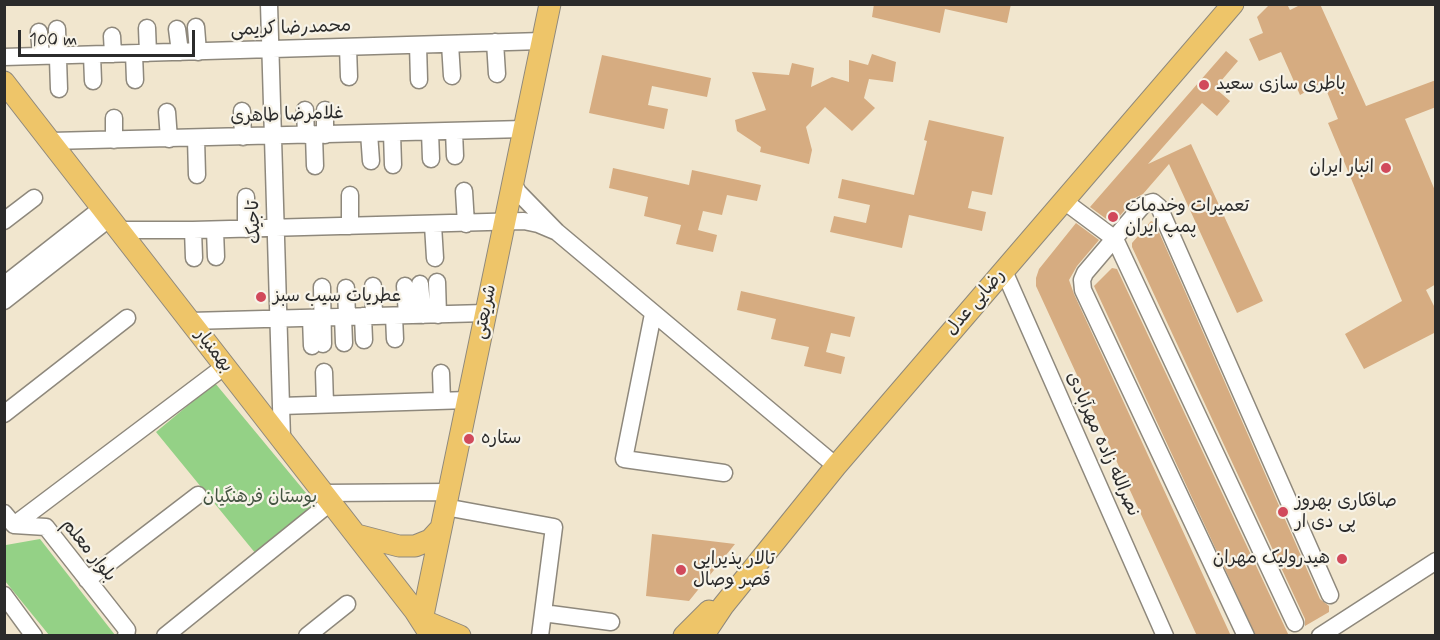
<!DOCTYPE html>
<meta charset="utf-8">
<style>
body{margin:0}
#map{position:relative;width:1440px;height:640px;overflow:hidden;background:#f1e6ce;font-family:Mynerve,sans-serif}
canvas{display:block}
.frame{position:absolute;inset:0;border:6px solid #2b2b2b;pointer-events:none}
.scale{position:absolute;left:18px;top:30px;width:177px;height:27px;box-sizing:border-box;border:3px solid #2b2b2b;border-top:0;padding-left:8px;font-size:18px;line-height:21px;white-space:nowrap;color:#2b2b2b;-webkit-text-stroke:4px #f7f3e8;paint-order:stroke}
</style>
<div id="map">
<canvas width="1440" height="640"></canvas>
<div class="frame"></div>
<div class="scale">100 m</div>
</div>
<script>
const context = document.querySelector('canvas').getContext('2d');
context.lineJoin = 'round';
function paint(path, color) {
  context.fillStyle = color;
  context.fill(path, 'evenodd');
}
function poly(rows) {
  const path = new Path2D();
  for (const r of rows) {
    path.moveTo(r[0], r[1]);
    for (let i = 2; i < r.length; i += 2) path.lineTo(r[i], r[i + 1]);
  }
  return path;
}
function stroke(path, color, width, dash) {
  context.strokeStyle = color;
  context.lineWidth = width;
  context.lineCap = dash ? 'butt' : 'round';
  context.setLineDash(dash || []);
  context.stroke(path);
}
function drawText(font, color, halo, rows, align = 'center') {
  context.font = font + ' Mynerve,"Playpen Sans Arabic",sans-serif';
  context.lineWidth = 4.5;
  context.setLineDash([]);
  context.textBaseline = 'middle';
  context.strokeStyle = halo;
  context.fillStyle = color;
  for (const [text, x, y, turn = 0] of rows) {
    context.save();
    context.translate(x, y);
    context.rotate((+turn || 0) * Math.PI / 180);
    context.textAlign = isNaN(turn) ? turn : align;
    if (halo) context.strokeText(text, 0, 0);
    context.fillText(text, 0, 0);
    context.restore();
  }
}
const green = poly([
 [215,383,316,505,256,554,156,432],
 [40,539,115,635,49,635,5,581,6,545]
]);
const building = poly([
 [874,4,1011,4,1007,23,945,9,940,33,872,17],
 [1270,4,1287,4,1290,10,1302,4,1320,4,1366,106,1436,80,1436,107,1405,119,1436,193,1436,284,1426,290,1436,310,1436,332,1364,369,1345,334,1402,301,1328,123,1338,119,1323,82,1300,95,1281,52,1259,61,1249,39,1263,33,1257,17],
 [1226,51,1238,61,1215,88,1230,101,1217,116,1202,103,1148,164,1191,144,1263,301,1237,313,1169,164,1143,194,1135,198,1113,224,1090,207],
 [872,54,896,62,893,82,869,79,864,98,875,108,852,131,825,107,806,127,812,150,809,164,760,152,761,147,737,131,735,120,766,110,752,72,789,75,792,63,814,68,811,87,832,77,849,82,849,60,868,65],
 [602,55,711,78,707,97,652,86,648,105,668,109,664,129,589,113],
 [929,120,1004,137,992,195,972,191,968,208,986,212,982,231,909,215,902,248,830,232,834,216,866,223,870,205,838,198,842,179,914,195,927,141,924,140],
 [613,168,689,185,692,170,761,185,757,201,727,195,722,215,703,211,698,230,717,235,713,252,676,244,681,225,644,216,648,197,609,188],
 [1151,221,1155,223,1320,599,1329,606,1329,612,1305,626,1305,619,1132,247,1132,243],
 [1076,223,1099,240,1077,266,1069,280,1074,294,1231,636,1197,636,1036,286,1036,278,1039,269],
 [1112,268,1117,269,1289,636,1256,636,1094,286],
 [741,291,855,317,850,337,831,333,826,352,845,357,841,374,804,366,809,347,771,339,776,319,737,310],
 [652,534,735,544,689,601,646,596]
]);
const minor = poly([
 [269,4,282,439],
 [196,27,198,52],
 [147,28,148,53],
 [57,29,59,89],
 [177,29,180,52],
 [39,32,41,56],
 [112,36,113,54],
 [495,42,497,74],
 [450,44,452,76],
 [418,45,419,80],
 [348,47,349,77],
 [134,54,135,80],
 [92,55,93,81],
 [4,57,542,41],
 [305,110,306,135],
 [325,110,325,135],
 [242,111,243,137],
 [167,112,169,139],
 [454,131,455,156],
 [430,132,431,159],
 [369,133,371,161],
 [392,133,393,165],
 [314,135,315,166],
 [196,138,197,175],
 [114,140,114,118],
 [51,141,524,129],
 [513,183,518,192,557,232,836,466],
 [464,191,466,224],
 [350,195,350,226],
 [246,197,246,229],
 [1064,201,1115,239,1295,623],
 [4,221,34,198],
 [433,225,435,258],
 [120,230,193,230,524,221,538,224,557,232],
 [193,230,194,258],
 [215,230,216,257],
 [1004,271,1165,636],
 [437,282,438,315],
 [420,284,423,315],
 [4,285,102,208],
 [373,286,374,316],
 [405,286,407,315],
 [322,287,323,344],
 [346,288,347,317],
 [4,301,110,218],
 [653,314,624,459,724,473],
 [363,316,364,340],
 [394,316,395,339],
 [343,317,344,343],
 [311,318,312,346],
 [190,321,486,313],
 [324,372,325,404],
 [441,373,442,401],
 [281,406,468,400],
 [4,414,127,318],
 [324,493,449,492],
 [445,507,554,527,540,636],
 [4,513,14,525,46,527,127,630,126,636],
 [14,525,225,366],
 [87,580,198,495],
 [4,595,34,636],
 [543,613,611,622],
 [165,636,331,502],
 [307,636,347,604],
 [1246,636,1083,290,1082,280,1085,273,1143,205,1153,202,1159,207,1330,595],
 [1320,636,1436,561]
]);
const major = poly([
 [4,82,415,611,431,636],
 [357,535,399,546,415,546,430,540,441,528],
 [422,620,550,4],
 [422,620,460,636],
 [684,636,709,611],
 [703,636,723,606,836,466,1233,4]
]);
const markers = [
 [1204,85,6,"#d1495b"],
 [1386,168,6,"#d1495b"],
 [1113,217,6,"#d1495b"],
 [261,297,6,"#d1495b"],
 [469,439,6,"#d1495b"],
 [1283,512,6,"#d1495b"],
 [1342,559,6,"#d1495b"],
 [681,570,6,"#d1495b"]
];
const streetNames = [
 ["محمدرضا کریمی",291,29,-2],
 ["غلامرضا طاهری",287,116,-2],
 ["تاجیک",255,222,-92],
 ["رضایی عدل",976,303,-49],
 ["شریعتی",486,312,-78],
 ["بهمنیار",213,351,52],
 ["نصرالله زاده مهرآبادی",1102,445,66],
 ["بلوار معلم",88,551,51]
];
const poiNames = [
 ["باطری سازی سعید",1216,85],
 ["انبار ایران",1374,168,"right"],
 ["تعمیرات وخدمات",1125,207],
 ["پمپ ایران",1125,228],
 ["عطریات سیب سبز",273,297],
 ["ستاره",481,439],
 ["صافکاری بهروز",1295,502],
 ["پی دی ار",1295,523],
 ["هیدرولیک مهران",1330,559,"right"],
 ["تالار پذیرایی",693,560],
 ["قصر وصال",693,581]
];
const parkNames = [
 ["بوستان فرهنگیان",260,498]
];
paint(green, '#94d186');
paint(building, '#d6ac81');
stroke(minor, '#8e887c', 19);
stroke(major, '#8e887c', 23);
stroke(minor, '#fff', 16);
stroke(major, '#eec569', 21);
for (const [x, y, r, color] of markers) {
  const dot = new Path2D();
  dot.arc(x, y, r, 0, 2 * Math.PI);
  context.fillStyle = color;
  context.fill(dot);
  stroke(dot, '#f7f3e8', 2);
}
drawText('18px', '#2b2b2b', '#f7f3e8', streetNames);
drawText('18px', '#2b2b2b', '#f7f3e8', poiNames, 'left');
drawText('18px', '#455442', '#f7f3e8', parkNames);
</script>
